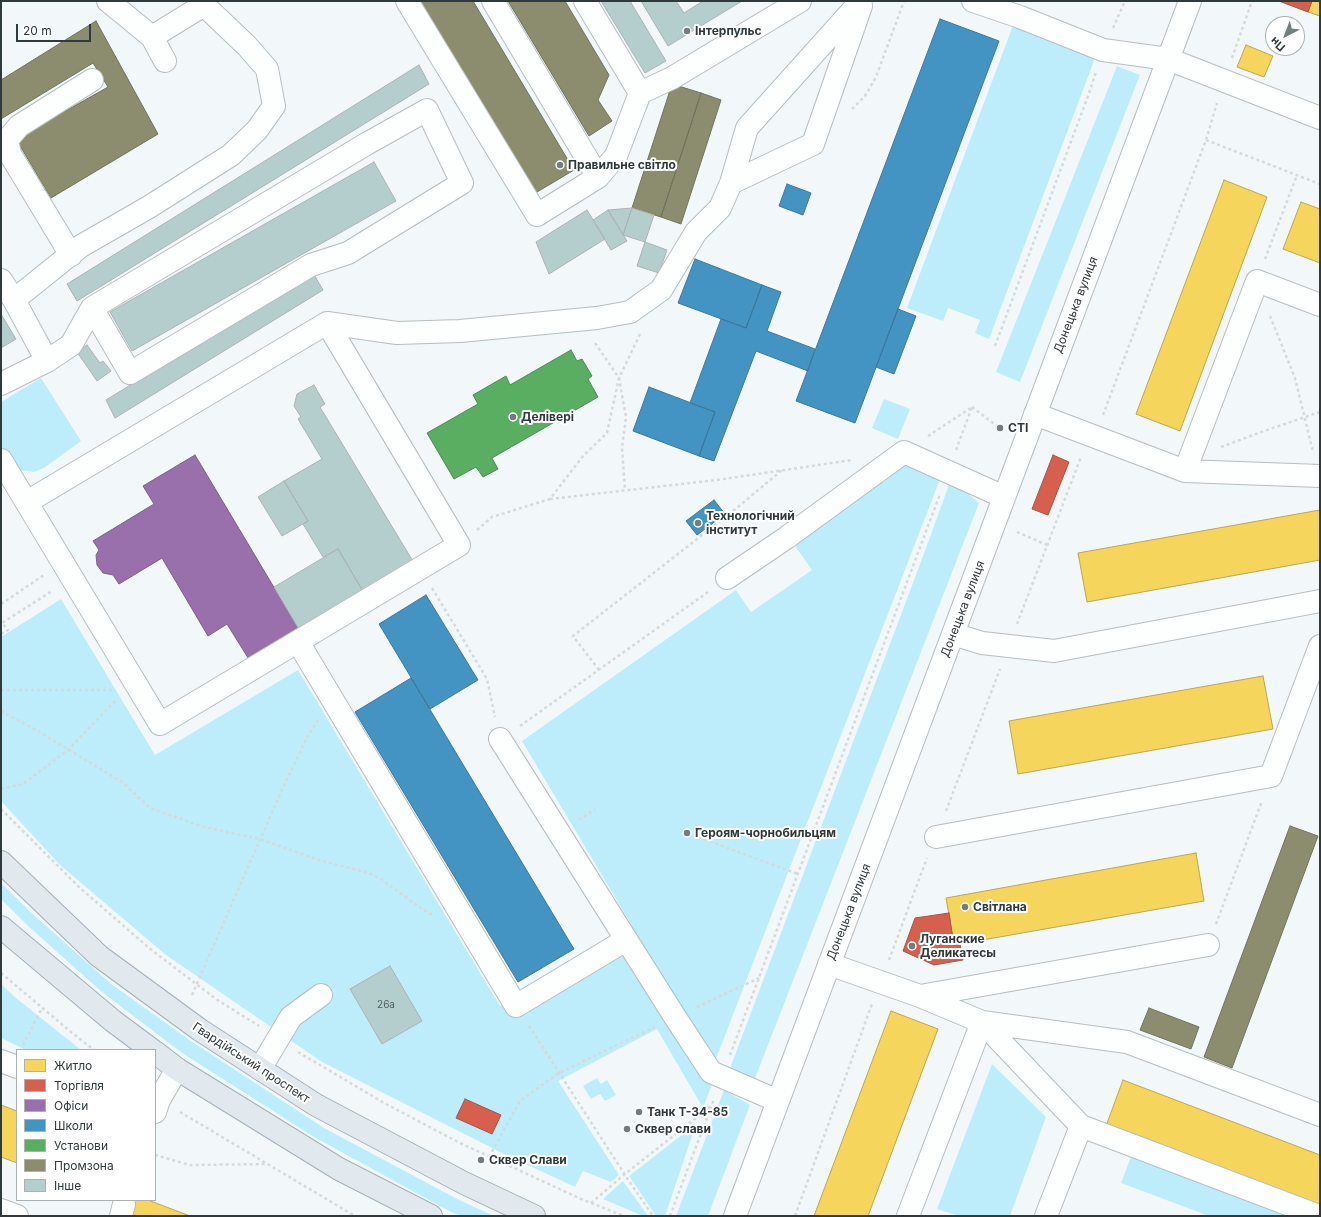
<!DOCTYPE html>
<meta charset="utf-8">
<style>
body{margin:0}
#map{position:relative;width:1321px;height:1217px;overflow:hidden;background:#f2f8fa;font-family:Inter,sans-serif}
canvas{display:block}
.frame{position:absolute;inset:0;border:2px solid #2f3a3d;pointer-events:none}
.legend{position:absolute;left:16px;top:1049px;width:140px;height:152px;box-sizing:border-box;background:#fff;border:1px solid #acb0b1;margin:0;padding:5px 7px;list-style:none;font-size:12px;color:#2f3a3d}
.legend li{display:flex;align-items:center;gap:8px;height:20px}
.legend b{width:20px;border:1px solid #acb0b1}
.north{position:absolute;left:1265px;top:16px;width:40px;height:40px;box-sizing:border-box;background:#fff;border:1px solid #acb0b1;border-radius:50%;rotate:222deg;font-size:11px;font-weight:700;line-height:16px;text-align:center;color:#2f3a3d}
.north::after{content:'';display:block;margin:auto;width:14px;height:18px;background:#737c7f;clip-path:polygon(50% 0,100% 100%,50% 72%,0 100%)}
.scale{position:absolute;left:16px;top:24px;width:75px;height:18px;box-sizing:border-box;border:2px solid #2f3a3d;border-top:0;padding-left:5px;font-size:12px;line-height:14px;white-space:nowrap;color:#2f3a3d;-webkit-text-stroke:3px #fff;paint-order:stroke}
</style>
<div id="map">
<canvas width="1321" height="1217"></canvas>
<div class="frame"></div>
<ul class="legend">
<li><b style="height:11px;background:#f6d55c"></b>Житло</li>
<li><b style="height:11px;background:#d6604d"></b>Торгівля</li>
<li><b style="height:11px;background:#9970ab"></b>Офіси</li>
<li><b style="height:11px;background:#4393c3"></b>Школи</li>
<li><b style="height:11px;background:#5aae61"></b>Установи</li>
<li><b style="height:11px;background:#8c8c6e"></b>Промзона</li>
<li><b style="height:11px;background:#b4cdcd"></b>Інше</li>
</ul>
<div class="north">Пн</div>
<div class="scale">20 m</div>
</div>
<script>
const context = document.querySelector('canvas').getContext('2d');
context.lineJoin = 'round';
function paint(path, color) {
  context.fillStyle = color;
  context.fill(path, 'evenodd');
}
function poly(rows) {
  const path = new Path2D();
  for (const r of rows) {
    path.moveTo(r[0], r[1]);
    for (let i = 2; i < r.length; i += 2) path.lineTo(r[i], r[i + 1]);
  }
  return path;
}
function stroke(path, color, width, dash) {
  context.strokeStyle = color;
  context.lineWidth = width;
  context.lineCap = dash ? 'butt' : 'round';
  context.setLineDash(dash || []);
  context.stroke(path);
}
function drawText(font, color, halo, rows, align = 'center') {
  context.font = font + ' Inter,sans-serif';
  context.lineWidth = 4;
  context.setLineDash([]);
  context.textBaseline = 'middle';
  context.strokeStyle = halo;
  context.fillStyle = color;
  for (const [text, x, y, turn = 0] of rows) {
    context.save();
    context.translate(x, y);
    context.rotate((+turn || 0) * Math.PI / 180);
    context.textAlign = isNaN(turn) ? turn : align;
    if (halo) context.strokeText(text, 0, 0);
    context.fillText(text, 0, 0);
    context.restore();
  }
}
const green = poly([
 [1014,23,1097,53,989,339,975,333,980,320,948,308,943,321,907,308],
 [1117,66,1140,75,1020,382,996,372],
 [41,378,81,441,44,468,34,472,20,470,11,467,1,451,1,402],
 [884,399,910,409,898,439,872,428],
 [908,462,942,474,714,1064,713,1082,703,1108,657,1029,558,1081,619,1175,611,1182,583,1171,575,1187,502,1153,322,1062,166,955,60,865,1,801,1,637,61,599,155,755,298,670,500,1006,594,950,631,924,522,741,736,590,751,612,812,570,795,546],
 [951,479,979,503,754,1081,729,1071,925,551],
 [1,883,36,917,110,983,191,1041,324,1128,459,1200,494,1216,461,1216,451,1212,314,1137,182,1053,102,992,27,925,1,899],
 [1,984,16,998,81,1050,26,1050,1,1038],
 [992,1064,1046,1117,1010,1216,959,1216,937,1209],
 [597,1078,601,1084,607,1080,616,1095,605,1101,600,1094,591,1099,583,1086],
 [724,1090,750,1105,708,1216,676,1216],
 [696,1124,665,1216,656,1216,629,1176],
 [1133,1152,1290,1216,1209,1216,1121,1183],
 [623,1181,648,1216,643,1216,603,1199]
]);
const homes = poly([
 [1312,1,1320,1,1320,16,1308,12,1312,1],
 [1246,45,1273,56,1264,77,1237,67,1246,45],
 [1224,180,1267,197,1180,431,1136,414,1224,180],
 [1301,202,1320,209,1320,263,1283,249,1301,202],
 [1320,510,1320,560,1087,602,1078,553,1320,510],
 [1263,676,1273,729,1018,774,1009,721,1263,676],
 [1196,853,1204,901,954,945,946,898,1196,853],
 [891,1011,938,1029,868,1216,814,1216,891,1011],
 [1123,1080,1320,1155,1320,1206,1106,1126,1123,1080],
 [1,1105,17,1111,17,1163,1,1157,1,1105],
 [126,1200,148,1200,190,1216,129,1216,126,1200]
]);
const shops = poly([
 [1279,1,1312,1,1308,12,1279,1],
 [1053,455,1069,462,1048,515,1032,509,1053,455],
 [949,913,954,945,960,944,963,960,934,965,903,951,915,918,949,913],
 [465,1099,501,1115,492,1134,456,1118,465,1099]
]);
const offices = poly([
 [195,455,300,631,250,661,227,624,208,636,162,558,119,584,113,575,103,573,97,565,96,555,99,550,93,541,154,504,143,486,195,455]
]);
const schools = poly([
 [940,19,999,41,855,423,796,401,940,19],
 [787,184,811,193,803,215,779,206,787,184],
 [695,259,762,285,746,328,678,303,695,259],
 [762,285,781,292,767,331,815,349,808,371,756,351,714,461,699,456,715,412,690,403,721,319,746,328,762,285],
 [898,309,916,316,894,374,876,367,898,309],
 [649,387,715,412,699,456,633,431,649,387],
 [714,500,725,514,697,535,686,521,714,500],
 [426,595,478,680,430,709,379,624,426,595],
 [411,678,574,949,518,982,355,712,411,678]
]);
const public = poly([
 [571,350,577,361,582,359,592,376,588,379,598,397,492,458,498,469,483,477,476,467,454,479,427,433,478,404,473,395,506,376,510,385,571,350]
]);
const industry = poly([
 [415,1,473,1,574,170,532,195,415,1],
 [508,1,565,1,609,75,598,100,612,121,589,136,508,1],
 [96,21,158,134,51,198,16,139,108,87,93,63,1,119,1,80,96,21],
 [672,84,701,93,661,217,632,208,672,84],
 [701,93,721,100,681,224,661,217,701,93],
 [1290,826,1318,836,1232,1068,1204,1057,1290,826],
 [1149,1008,1199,1027,1191,1049,1140,1030,1149,1008]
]);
const building = poly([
 [601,1,630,1,666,61,645,73,601,1],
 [641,1,676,1,684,13,703,1,742,1,668,46,641,1],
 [419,65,429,84,77,301,67,284,419,65],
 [374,162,396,201,132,351,110,312,374,162],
 [632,208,654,215,645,242,623,235,632,208],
 [632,208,623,235,608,210,632,208],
 [587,210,605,239,549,274,536,242,587,210],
 [608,210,627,241,611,250,593,220,608,210],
 [645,242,667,250,659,273,637,266,645,242],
 [313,273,323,290,115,418,106,400,313,273],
 [1,314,16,339,1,348,1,314],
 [87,345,100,363,103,361,111,371,97,381,77,352,87,345],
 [314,385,325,404,320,407,414,563,364,593,338,549,323,557,303,524,308,521,284,481,322,459,298,419,301,417,294,406,297,394,314,385],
 [284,481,308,521,282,536,258,497,284,481],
 [338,549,364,593,300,631,274,587,338,549],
 [390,966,422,1021,382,1044,350,989,390,966]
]);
const path = poly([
 [1113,28,1125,1],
 [1232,58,1252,1],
 [852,109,865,96,876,77,904,1],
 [1206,140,1320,184],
 [1265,259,1297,175],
 [1270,316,1295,378,1313,452],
 [595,343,619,378,626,417,622,448,625,490],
 [995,346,1088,96,1096,72],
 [972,407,1002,430],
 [1103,415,1206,140,1217,103],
 [928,436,972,407],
 [1221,447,1264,431,1320,412],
 [956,450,972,407],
 [550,499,717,480,852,460],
 [477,530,492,517,550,499,583,456,607,433,619,378,640,334],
 [1017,532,1047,545],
 [432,588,487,679,495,717],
 [1,604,44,575],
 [1017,624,1081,457],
 [1,634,8,630,2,623,52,591],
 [599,670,573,636,738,507,782,470],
 [1,690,112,690],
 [1,711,36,730,122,782,150,808,204,827,260,839,319,860,369,873,381,879,419,907,433,915],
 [520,726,708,592],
 [1,789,23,784,68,750,114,702,117,701],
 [1,809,79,887,149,948,216,999,259,1026],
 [946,811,1000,669],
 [579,820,595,809],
 [687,833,798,874],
 [1216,924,1262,801],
 [889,960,927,858],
 [1,973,71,1032,94,1050],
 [192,995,281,792,307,737,318,720],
 [697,1007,759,978],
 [529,1026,627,1178,653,1216],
 [23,1045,42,1008],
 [298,1052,386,1104,458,1142,581,1199,624,1216],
 [730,1055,940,494],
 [180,1112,355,1216],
 [155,1155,190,1165,267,1164],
 [489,1157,520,1101,559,1073,655,1027],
 [591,1203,625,1174,710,1107],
 [670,1216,714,1099],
 [795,1216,872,1004]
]);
const minor = poly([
 [407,1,537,215,598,177,616,156,640,93,672,78,800,1],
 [493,1,598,177],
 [585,1,640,93],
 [973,1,1020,17,1103,50,1168,59,1320,118],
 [152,37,165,61],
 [731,183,813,144,861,6],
 [71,255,10,154,7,140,19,126,92,80],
 [1,280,14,300],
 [327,323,397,333,460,331,597,318,630,312,661,290,696,232,720,208,731,183,747,128,861,1],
 [47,361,14,300,81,246,149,207,231,155,257,130,274,106,267,69,247,46,204,5,152,37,108,1],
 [1,384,47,361,71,345,92,308,368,143,427,110,462,183,348,253,311,265,130,373,92,308],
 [1035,414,1185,471,1320,476],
 [1,460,160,724,459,545,327,323,27,502],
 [1185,471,1257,281,1320,305],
 [727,578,786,538,904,452,1004,497],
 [953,634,982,643,1054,651,1320,601],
 [298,642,516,1006,626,940],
 [500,739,675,1017,711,1072,778,1101],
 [936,837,1271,776,1320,646],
 [829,964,920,996,982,1022,1127,1042,1320,1115],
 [920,996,1208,945],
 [982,1022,1081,1126,1319,1216],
 [1,1061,17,1067],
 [260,1069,291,1017,321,995],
 [155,1112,159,1100,177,1069],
 [1,1210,17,1216],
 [121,1216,124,1204],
 [735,1216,1190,1],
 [908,1216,982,1022],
 [1046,1216,1081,1126]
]);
const major = poly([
 [1,862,99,956,200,1030,316,1105,464,1183,534,1216],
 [1,927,113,1021,152,1050],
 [155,1052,177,1069,339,1169,431,1216]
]);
const markers = [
 [687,31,4,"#737c7f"],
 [560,165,4,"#737c7f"],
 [513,417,4,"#737c7f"],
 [1000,428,4,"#737c7f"],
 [698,523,4,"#737c7f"],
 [687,833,4,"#737c7f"],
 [965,907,4,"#737c7f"],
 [912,946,4,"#737c7f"],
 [639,1112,4,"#737c7f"],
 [627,1129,4,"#737c7f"],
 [481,1160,4,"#737c7f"]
];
const numberNames = [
 ["26а",386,1005]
];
const poiNames = [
 ["Інтерпульс",695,31],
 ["Правильне світло",568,165],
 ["Делівері",521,417],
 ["СТІ",1008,428],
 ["Технологічний",706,516],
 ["інститут",706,530],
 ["Героям-чорнобильцям",695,833],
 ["Світлана",973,907],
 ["Луганские",920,939],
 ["Деликатесы",920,953],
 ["Танк Т-34-85",647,1112],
 ["Сквер слави",635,1129],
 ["Сквер Слави",489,1160]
];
const streetNames = [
 ["Донецька вулиця",1076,305,-69],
 ["Донецька вулиця",963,609,-69],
 ["Донецька вулиця",849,912,-69],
 ["Гвардійський проспект",251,1063,33]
];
paint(green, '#bdedfb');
paint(homes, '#f6d55c');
stroke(homes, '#baa653', 1);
paint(shops, '#d6604d');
stroke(shops, '#a45548', 1);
paint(offices, '#9970ab');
stroke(offices, '#79608a', 1);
paint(schools, '#4393c3');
stroke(schools, '#3d789b', 1);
paint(public, '#5aae61');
stroke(public, '#4d8b56', 1);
paint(industry, '#8c8c6e');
stroke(industry, '#70735f', 1);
paint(building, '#b4cdcd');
stroke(building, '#acb3b4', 1);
stroke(minor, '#b6bec0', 24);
stroke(major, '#a1b1bb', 24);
stroke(path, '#d6d9d9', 2.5, [3, 3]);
stroke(minor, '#fdfefe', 22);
stroke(major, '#e1e9ee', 22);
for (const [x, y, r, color] of markers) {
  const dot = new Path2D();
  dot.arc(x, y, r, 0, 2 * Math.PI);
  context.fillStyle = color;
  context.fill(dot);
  stroke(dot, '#fff', 1.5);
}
drawText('10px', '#505f61', null, numberNames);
drawText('bold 12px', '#2f3a3d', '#fff', poiNames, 'left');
drawText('12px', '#2f3a3d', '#fff', streetNames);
</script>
